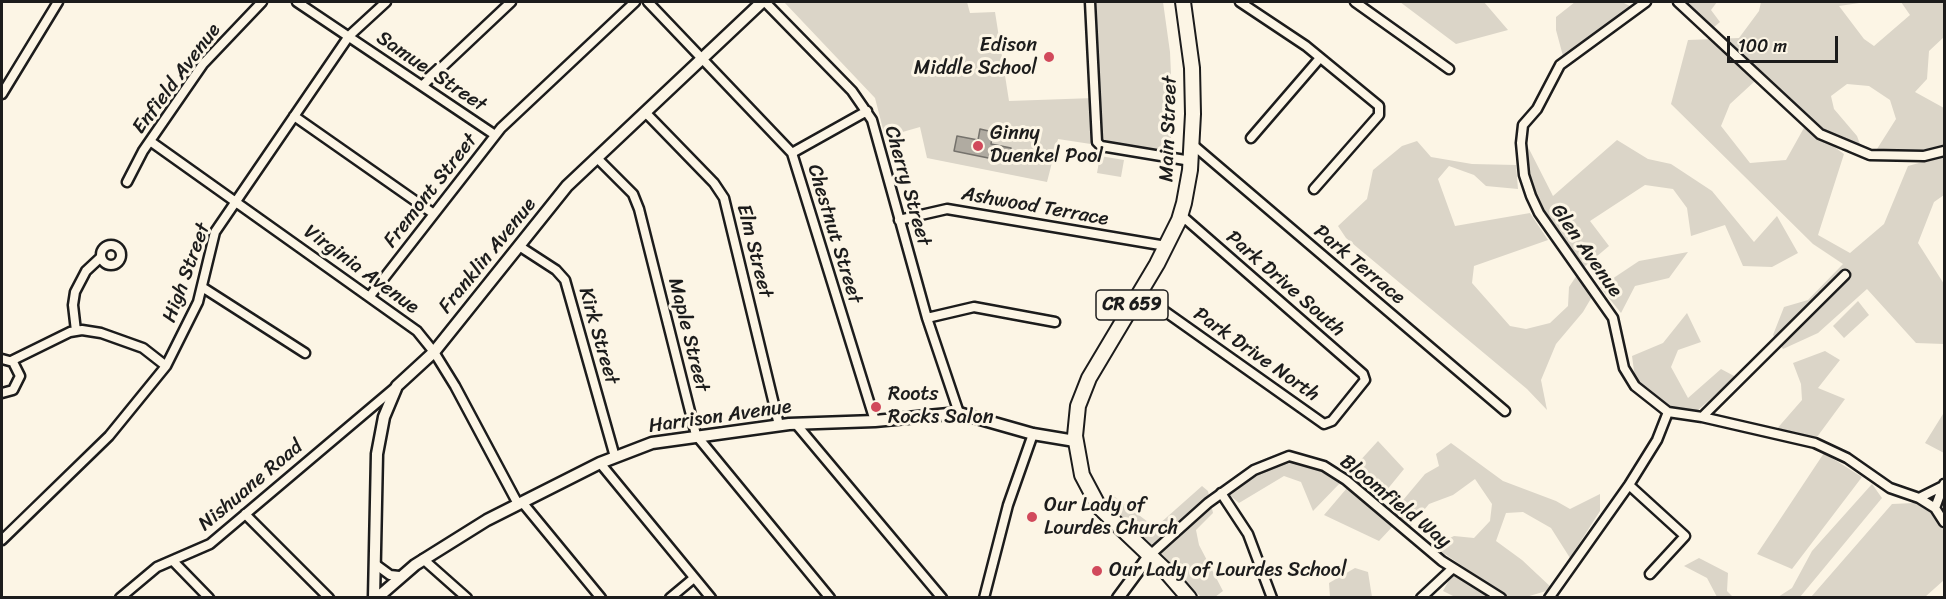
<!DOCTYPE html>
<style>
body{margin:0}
#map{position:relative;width:1946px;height:599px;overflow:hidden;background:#fcf5e5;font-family:Sriracha,sans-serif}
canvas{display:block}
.frame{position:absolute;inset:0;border:3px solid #1c1c1c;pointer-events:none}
.scale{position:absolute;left:1727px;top:36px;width:111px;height:27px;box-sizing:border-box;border:3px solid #1c1c1c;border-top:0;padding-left:8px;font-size:18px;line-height:21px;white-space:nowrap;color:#1c1c1c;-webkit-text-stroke:4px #fcf5e5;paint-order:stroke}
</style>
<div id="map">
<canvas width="1946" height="599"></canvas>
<div class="frame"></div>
<div class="scale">100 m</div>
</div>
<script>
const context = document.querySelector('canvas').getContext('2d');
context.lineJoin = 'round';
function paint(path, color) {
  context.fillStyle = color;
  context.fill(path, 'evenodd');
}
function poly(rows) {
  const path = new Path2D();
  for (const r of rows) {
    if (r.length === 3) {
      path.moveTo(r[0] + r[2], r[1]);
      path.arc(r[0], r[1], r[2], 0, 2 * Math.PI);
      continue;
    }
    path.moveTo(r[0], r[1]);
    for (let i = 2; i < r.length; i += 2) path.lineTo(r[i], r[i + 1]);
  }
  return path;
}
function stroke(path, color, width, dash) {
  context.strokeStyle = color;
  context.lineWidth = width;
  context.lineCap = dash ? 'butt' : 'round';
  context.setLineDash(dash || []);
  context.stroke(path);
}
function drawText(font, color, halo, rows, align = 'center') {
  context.font = font + ' Sriracha,sans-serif';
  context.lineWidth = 6;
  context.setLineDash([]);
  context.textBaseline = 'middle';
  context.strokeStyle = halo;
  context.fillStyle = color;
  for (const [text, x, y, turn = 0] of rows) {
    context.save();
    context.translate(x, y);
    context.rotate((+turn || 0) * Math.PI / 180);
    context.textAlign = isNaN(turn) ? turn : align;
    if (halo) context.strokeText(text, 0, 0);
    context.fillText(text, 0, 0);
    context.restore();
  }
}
const green = poly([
 [784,2,967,2,970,13,995,12,1009,101,1094,98,1090,2,1163,2,1170,52,1173,119,1169,156,1058,139,1047,182,927,158,920,127,885,137,875,98],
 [1400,2,1484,2,1508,30,1456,44],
 [1575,2,1622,2,1632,7,1563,56,1556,30,1556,17],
 [1691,2,1717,2,1711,10,1720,22,1713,28,1689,3],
 [1761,2,1866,2,1839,6,1864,39,1874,46,1910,15,1901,2,1944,2,1944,37,1929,51,1927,79,1915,92,1944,108,1944,146,1904,154,1877,149,1896,119,1890,100,1869,86,1847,84,1831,96,1834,109,1857,136,1861,147,1829,137,1812,119,1755,81,1730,104,1721,126,1750,163,1786,160,1805,126,1844,154,1818,235,1850,253,1884,224,1908,166,1944,156,1944,195,1934,202,1918,243,1944,284,1944,344,1916,343,1867,289,1818,333,1783,349,1773,335,1784,307,1808,300,1843,264,1813,244,1671,104,1688,40,1739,38,1759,11],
 [1617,140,1648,159,1671,164,1712,191,1754,242,1777,216,1798,253,1772,267,1743,266,1725,225,1691,236,1687,208,1673,189,1645,185,1590,221,1609,246,1583,268,1539,210,1529,183,1527,145,1553,196],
 [1417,141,1431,157,1472,164,1516,165,1518,189,1486,186,1474,175,1449,166,1438,179,1455,226,1530,213,1548,240,1474,266,1472,283,1510,326,1526,329,1550,323,1568,306,1569,287,1577,275,1593,295,1583,312,1556,344,1541,380,1547,410,1527,389,1346,238,1338,226,1367,199,1373,170,1402,146],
 [1100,156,1124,160,1121,177,1097,173],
 [1688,252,1669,278,1635,286,1621,313,1600,287,1639,261],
 [1858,301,1869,315,1844,338,1833,326],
 [1687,313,1701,342,1678,350,1671,367,1688,398,1721,369,1736,377,1698,410,1672,410,1635,378,1632,356,1663,343],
 [1825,351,1840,360,1818,388,1845,399,1817,437,1775,431,1802,400,1801,384,1793,363],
 [1943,414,1944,414,1944,453,1925,443],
 [1378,441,1404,469,1377,502,1346,476],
 [1451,443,1503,481,1556,501,1570,509,1600,494,1600,511,1570,558,1551,528,1523,512,1506,513,1496,541,1522,560,1553,589,1526,597,1508,597,1433,546,1454,536,1474,538,1490,521,1492,504,1475,479,1453,495,1429,504,1409,528,1393,512,1425,474,1439,466,1436,454],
 [1824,453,1862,477,1792,569,1757,554],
 [1300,461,1341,482,1313,511,1301,482,1284,476,1239,503,1227,493,1274,466],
 [1872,484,1882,498,1800,597,1778,597,1792,588,1812,551],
 [1202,486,1208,491,1213,513,1196,530,1199,545,1223,591,1215,597,1201,597,1105,506,1111,494,1152,525,1158,525],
 [1347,488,1393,526,1379,541,1324,515],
 [1914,503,1928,509,1944,531,1944,580,1925,597,1811,597,1892,504],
 [1699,558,1728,573,1727,591,1733,597,1717,597,1707,578,1684,566],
 [1355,568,1368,572,1372,597,1330,597,1329,583],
 [1452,575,1494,597,1455,597,1443,591]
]);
const water = poly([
 [980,129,993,132,991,144,1011,148,1008,162,954,151,957,136,978,140,980,129]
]);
const minor = poly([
 [297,2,495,135],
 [648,2,792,153,875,421],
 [765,2,852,91,872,120,927,318,959,413],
 [1090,2,1097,142,1101,146,1191,161],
 [1240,2,1306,46,1379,106,1379,115,1314,189],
 [1355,2,1449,69],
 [1646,2,1560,65,1537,109,1523,125,1521,143,1524,175,1531,196,1539,213,1613,318,1624,368,1635,386,1668,412,1702,417,1815,443,1847,458,1890,488,1919,498,1935,508],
 [1678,2,1820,134,1870,155,1924,156,1944,151],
 [423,85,511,2],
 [2,94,58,2],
 [645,112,714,183,724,198,779,425],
 [294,116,434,214],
 [1251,138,1320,58],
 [150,141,417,331,434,352,455,386,518,504],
 [1192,144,1505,411],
 [792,153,867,111],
 [597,158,633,194,639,209,696,435,830,598],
 [127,182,143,151,203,64,262,2],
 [899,220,947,209,1166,246],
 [111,255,10],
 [519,246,556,270,565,280,615,457],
 [202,287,305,353],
 [1139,293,1324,424,1332,421,1365,380,1363,374,1181,215],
 [370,296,501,128,635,2],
 [927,318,974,307,1055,322],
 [76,331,73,305,75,292,86,271,101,257],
 [2,359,13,362,20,376,13,390,2,393],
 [11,361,70,332,82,330,101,333,143,348,166,366],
 [1702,417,1845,275],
 [796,424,942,598],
 [600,463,711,598],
 [1944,484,1935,508,1944,522],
 [1629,485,1685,536,1650,574],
 [1221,493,1248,534,1272,598],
 [1919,498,1941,487],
 [522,502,601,598],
 [245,514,329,598],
 [2,540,109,436,166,366,198,302,215,232,349,36,386,2],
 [1149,556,1208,503,1254,470,1289,456,1324,466,1346,480,1442,561,1501,598],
 [423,559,467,598],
 [173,561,209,598],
 [375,564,390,575,399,576],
 [120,598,157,567,210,544,397,386],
 [670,598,694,578],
 [984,598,1008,505,1033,434],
 [1421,598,1453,568],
 [1549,598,1629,485,1657,440,1668,412]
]);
const tertiary = poly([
 [374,598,377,454,384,417,397,386,434,352,567,186,762,2],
 [377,598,415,565,487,520,600,463,652,443,789,424,875,421,959,413,1033,434,1075,441],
 [1118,598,1149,556]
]);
const primary = poly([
 [1183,2,1192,68,1193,114,1190,170,1184,203,1179,220,1157,264,1089,378,1078,406,1075,436,1082,475,1099,507,1163,568,1189,598]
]);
const markers = [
 [1049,57,6,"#d1495b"],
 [978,146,6,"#d1495b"],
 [876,407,6,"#d1495b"],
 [1032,517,6,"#d1495b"],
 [1097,571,6,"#d1495b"]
];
const shields = [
 [1132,305,72]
];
const shieldNames = [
 ["CR 659",1132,305]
];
const poiNames = [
 ["Edison",1037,46,"right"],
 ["Middle School",1037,69,"right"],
 ["Ginny",990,134],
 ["Duenkel Pool",990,157],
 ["Roots",888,395],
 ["Rocks Salon",888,418],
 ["Our Lady of",1044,506],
 ["Lourdes Church",1044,529],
 ["Our Lady of Lourdes School",1109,571]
];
const streetNames = [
 ["Samuel Street",431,72,34],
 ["Enfield Avenue",177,79,-53],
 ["Main Street",1169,129,-88],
 ["Cherry Street",907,186,74],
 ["Fremont Street",431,191,-52],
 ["Ashwood Terrace",1035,207,10],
 ["Chestnut Street",834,234,73],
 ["Elm Street",754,251,76],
 ["Glen Avenue",1586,251,55],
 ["Franklin Avenue",488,256,-51],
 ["Park Terrace",1359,265,40],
 ["Virginia Avenue",361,270,36],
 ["High Street",187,273,-70],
 ["Park Drive South",1285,284,41],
 ["Maple Street",688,335,76],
 ["Kirk Street",598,336,74],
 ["Park Drive North",1256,355,35],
 ["Harrison Avenue",720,417,-8],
 ["Nishuane Road",251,486,-40],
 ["Bloomfield Way",1395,502,39]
];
paint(green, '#dbd5c8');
paint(water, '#b0aba1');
stroke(water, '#75726c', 1.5);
stroke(minor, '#1c1c1c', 13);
stroke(tertiary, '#1c1c1c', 15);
stroke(primary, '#1c1c1c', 18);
stroke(minor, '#fcf5e5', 8);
stroke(tertiary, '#fcf5e5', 10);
stroke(primary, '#fcf5e5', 14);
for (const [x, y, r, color] of markers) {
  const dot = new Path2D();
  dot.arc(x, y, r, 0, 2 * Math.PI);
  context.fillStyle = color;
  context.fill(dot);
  stroke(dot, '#fcf5e5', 2);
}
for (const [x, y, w] of shields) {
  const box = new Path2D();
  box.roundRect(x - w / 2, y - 15, w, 30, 4.5);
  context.fillStyle = '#fcf5e5';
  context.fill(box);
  stroke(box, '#1c1c1c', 1.5);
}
drawText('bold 18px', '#1c1c1c', null, shieldNames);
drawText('20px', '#1c1c1c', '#fcf5e5', poiNames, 'left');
drawText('20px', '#1c1c1c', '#fcf5e5', streetNames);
</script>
